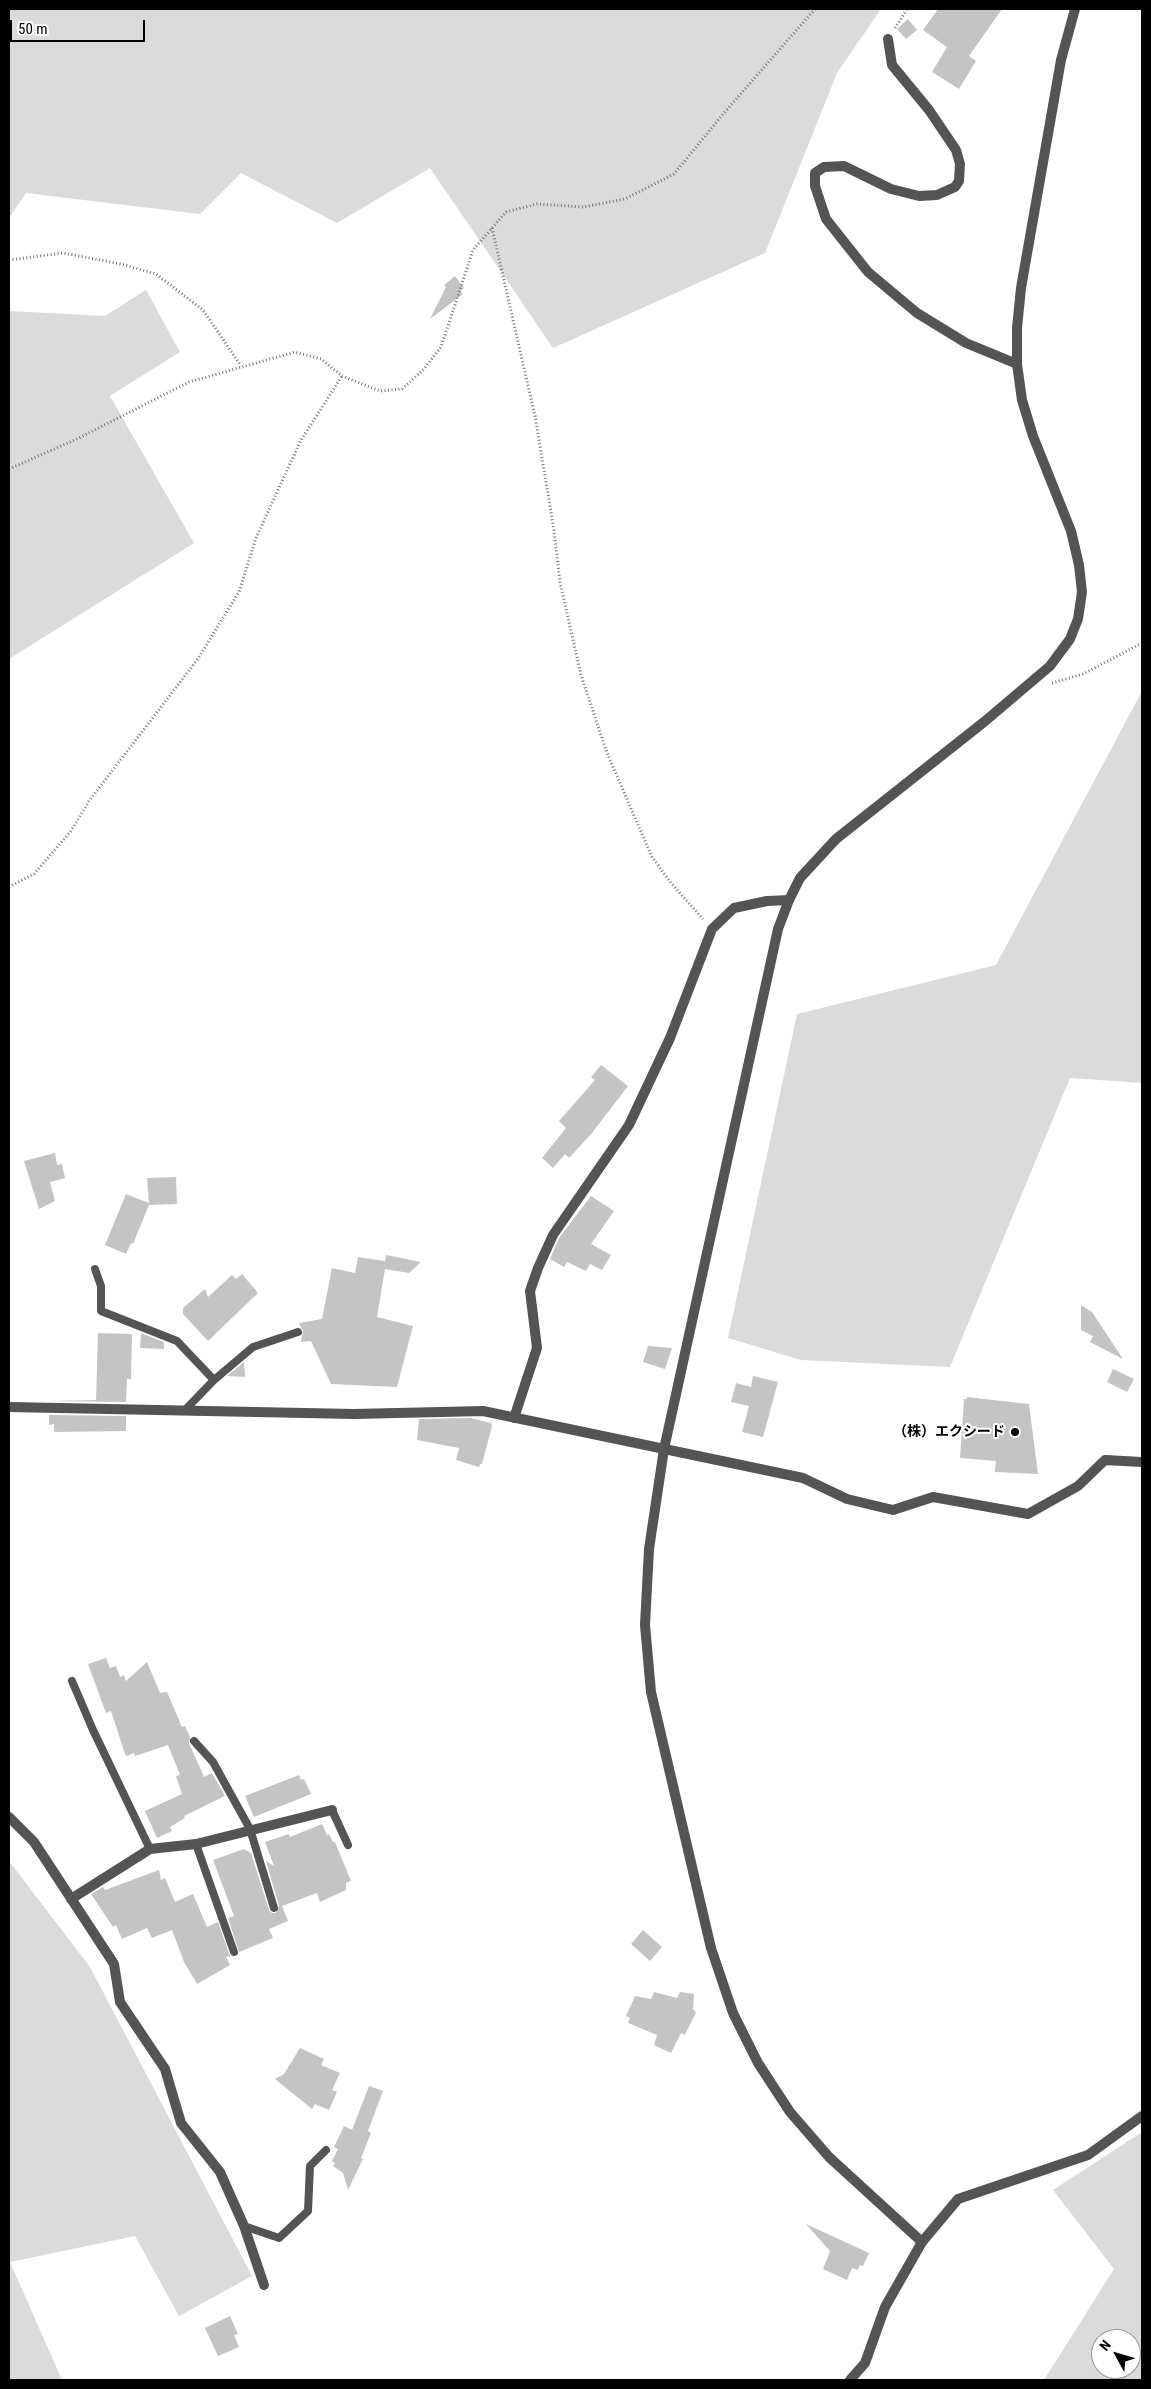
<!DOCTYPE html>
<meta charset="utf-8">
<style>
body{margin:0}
#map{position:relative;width:1151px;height:2389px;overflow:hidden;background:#fff;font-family:"Roboto Condensed",sans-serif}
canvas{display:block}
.frame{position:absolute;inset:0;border:10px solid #000;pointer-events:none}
.north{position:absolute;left:1091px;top:2329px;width:50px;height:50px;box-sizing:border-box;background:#fff;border:1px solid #999;border-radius:50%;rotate:309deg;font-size:14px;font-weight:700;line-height:20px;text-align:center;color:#000}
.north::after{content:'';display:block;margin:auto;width:18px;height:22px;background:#000;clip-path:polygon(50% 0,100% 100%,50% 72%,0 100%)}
.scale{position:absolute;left:10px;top:20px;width:135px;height:22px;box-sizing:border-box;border:2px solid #000;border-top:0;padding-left:6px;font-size:15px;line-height:18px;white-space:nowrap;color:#000;-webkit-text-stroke:4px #fff;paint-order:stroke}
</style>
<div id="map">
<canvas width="1151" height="2389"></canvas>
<div class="frame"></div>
<div class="north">N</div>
<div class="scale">50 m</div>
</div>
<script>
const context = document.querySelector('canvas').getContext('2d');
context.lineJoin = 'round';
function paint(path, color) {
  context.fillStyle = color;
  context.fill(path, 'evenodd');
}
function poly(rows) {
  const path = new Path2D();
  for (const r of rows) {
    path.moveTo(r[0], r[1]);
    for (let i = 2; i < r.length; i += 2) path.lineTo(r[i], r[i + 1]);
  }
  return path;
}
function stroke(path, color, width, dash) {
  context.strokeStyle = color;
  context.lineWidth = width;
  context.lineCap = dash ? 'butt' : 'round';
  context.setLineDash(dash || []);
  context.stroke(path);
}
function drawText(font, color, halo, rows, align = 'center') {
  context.font = font + ' "Roboto Condensed","Noto Sans JP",sans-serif';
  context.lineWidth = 4;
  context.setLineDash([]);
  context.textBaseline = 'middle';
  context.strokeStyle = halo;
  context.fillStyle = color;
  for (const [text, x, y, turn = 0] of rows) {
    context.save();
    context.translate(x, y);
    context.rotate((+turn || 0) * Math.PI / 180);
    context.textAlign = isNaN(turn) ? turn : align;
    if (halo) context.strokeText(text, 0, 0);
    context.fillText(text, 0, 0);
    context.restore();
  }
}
const green = poly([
 [9,9,881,9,837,73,765,253,553,348,430,168,337,223,241,173,200,214,26,193,9,218],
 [146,290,180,352,110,396,194,543,9,659,9,311,105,316],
 [1142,691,1142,1083,1070,1078,950,1367,801,1360,728,1338,797,1014,996,965],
 [9,1861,90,1967,252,2276,179,2316,135,2236,10,2262,62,2380,9,2380],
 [1142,2132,1142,2380,1044,2380,1114,2269,1053,2190],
 [1101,2339,1131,2339,1131,2369,1101,2369]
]);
const building = poly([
 [938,9,1002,9,969,56,976,61,959,89,932,72,947,47,923,30],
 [908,19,917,30,906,39,897,29],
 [455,276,464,288,460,291,463,294,430,319,446,287,444,285],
 [601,1065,628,1086,592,1133,569,1158,565,1154,553,1168,542,1158,566,1128,559,1121,595,1080,591,1077],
 [55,1153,57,1165,62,1164,65,1178,50,1182,55,1201,39,1209,24,1161],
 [176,1177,177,1204,149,1205,133,1244,131,1243,126,1254,105,1245,126,1194,149,1203,147,1178],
 [591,1196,614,1211,591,1244,611,1255,602,1270,590,1264,586,1271,567,1262,564,1267,550,1259,559,1238],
 [386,1255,421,1262,409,1273,385,1269,377,1317,413,1326,397,1387,331,1384,311,1341,301,1342,303,1331,299,1323,322,1319,332,1268,355,1273,358,1257,385,1261],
 [242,1274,258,1293,208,1341,183,1314,183,1308,205,1289,208,1297,232,1275,236,1279],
 [1081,1305,1092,1312,1123,1359,1090,1342,1093,1336,1081,1330],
 [98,1333,132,1334,131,1379,127,1379,126,1402,49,1401,96,1400],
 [141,1333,164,1342,164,1349,140,1348],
 [648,1346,672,1348,665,1369,643,1362],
 [244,1362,245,1377,227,1376],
 [1113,1369,1134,1379,1127,1392,1107,1382],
 [753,1376,778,1382,763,1437,742,1432,749,1406,731,1402,736,1383,751,1387],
 [967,1397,1029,1404,1038,1474,995,1472,996,1461,960,1458,964,1399,967,1399],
 [49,1415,126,1416,126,1431,54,1432,54,1424,49,1425],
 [471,1418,491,1423,492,1426,482,1464,480,1464,479,1467,456,1460,459,1448,417,1440,419,1419],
 [106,1658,110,1668,116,1666,120,1677,124,1675,126,1681,147,1662,160,1693,167,1692,182,1727,185,1726,190,1737,189,1743,204,1777,212,1773,225,1796,184,1816,185,1818,170,1827,172,1831,157,1838,145,1811,182,1794,176,1776,180,1775,168,1745,135,1756,134,1753,127,1756,125,1754,111,1711,106,1713,88,1664],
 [299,1775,301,1780,304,1779,311,1794,254,1817,245,1796],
 [322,1824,327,1835,329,1834,333,1842,335,1842,351,1881,346,1883,346,1890,320,1902,317,1893,282,1906,288,1921,269,1929,273,1938,239,1952,228,1918,234,1916,213,1860,244,1849,251,1853,269,1910,272,1913,276,1913,279,1906,266,1861,274,1866,265,1842,289,1834,290,1837],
 [159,1870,161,1880,165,1878,175,1902,193,1894,207,1927,218,1922,230,1956,226,1957,230,1965,197,1984,184,1962,172,1930,152,1938,147,1928,122,1939,116,1925,113,1927,91,1894,103,1887,105,1890],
 [643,1930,662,1947,650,1961,631,1944],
 [654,1992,677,1998,680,1992,694,1994,693,2009,696,2012,685,2035,681,2033,671,2053,654,2045,657,2035,628,2023,630,2018,626,2016,635,1996,651,1999],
 [300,2048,324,2059,321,2065,340,2073,332,2090,337,2092,329,2110,315,2104,312,2109,275,2079,284,2074],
 [369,2086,383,2091,368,2131,371,2133,361,2158,363,2159,348,2190,343,2173,333,2166,335,2163,332,2161,338,2149,334,2147,344,2126,352,2130],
 [806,2224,869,2253,863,2266,860,2265,858,2270,852,2268,847,2280,823,2269,830,2251],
 [230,2316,238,2334,234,2335,239,2347,218,2356,205,2328]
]);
const path = poly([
 [895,28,907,9],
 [492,228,535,416,554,530,560,582,581,675,607,753,652,857,671,883,703,919],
 [9,260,63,253,121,264,156,274,203,310,241,366],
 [9,469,79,438,189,382,295,352,321,359,342,376,380,391,402,389,424,369,441,347,473,250,506,212,537,204,583,207,625,199,674,174,724,113,815,9],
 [1052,683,1083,674,1142,643],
 [9,887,34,874,71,831,89,801,197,660,239,592,256,538,301,440,342,376]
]);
const service = poly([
 [95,1269,101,1286,101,1311,177,1341,214,1380],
 [185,1410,214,1380,253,1347,298,1332],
 [72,1681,93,1730,150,1849],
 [194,1741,213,1762,250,1829,274,1908],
 [332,1810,348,1845],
 [196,1844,234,1952],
 [244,2226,279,2238,308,2211,310,2166,326,2150]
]);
const minor = poly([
 [888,39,892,65,929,110,956,150,960,164,959,181,955,187,937,195,919,196,891,189,844,166,824,167,815,173,815,186,826,219,868,272,917,313,966,343,1017,364],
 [9,1407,354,1414,483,1411,803,1478,847,1499,893,1510,933,1497,1028,1514,1078,1486,1105,1460,1142,1462],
 [514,1418,537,1348,530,1291,538,1268,553,1235,629,1125,670,1038,712,929,734,908,767,901,789,900],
 [9,1817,34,1842,114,1964,120,2002,165,2069,181,2123,220,2172,244,2226,264,2285],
 [71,1899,150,1849,196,1844,332,1810],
 [850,2380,865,2363,885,2307,922,2242,958,2199,1088,2155,1142,2116]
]);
const tertiary = poly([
 [922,2242,829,2157,790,2112,758,2063,733,2013,711,1948,651,1692,645,1625,649,1549,664,1449,778,929,789,900,800,878,836,839,984,722,1050,666,1070,639,1078,619,1082,592,1079,565,1071,531,1033,436,1022,400,1017,364,1017,328,1021,288,1061,60,1075,9]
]);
const markers = [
 [1015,1432,5,"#000"]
];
const poiNames = [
 ["（株）エクシード",1005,1432]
];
paint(green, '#dbdbdb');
paint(building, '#c4c4c4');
stroke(path, '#767676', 3, [1, 2.5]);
stroke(service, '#545454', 8);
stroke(minor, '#545454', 10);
stroke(tertiary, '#545454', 10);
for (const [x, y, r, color] of markers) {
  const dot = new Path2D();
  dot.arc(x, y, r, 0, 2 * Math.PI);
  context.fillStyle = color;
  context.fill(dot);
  stroke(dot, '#fff', 2);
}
drawText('bold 14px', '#000', '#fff', poiNames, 'right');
</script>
